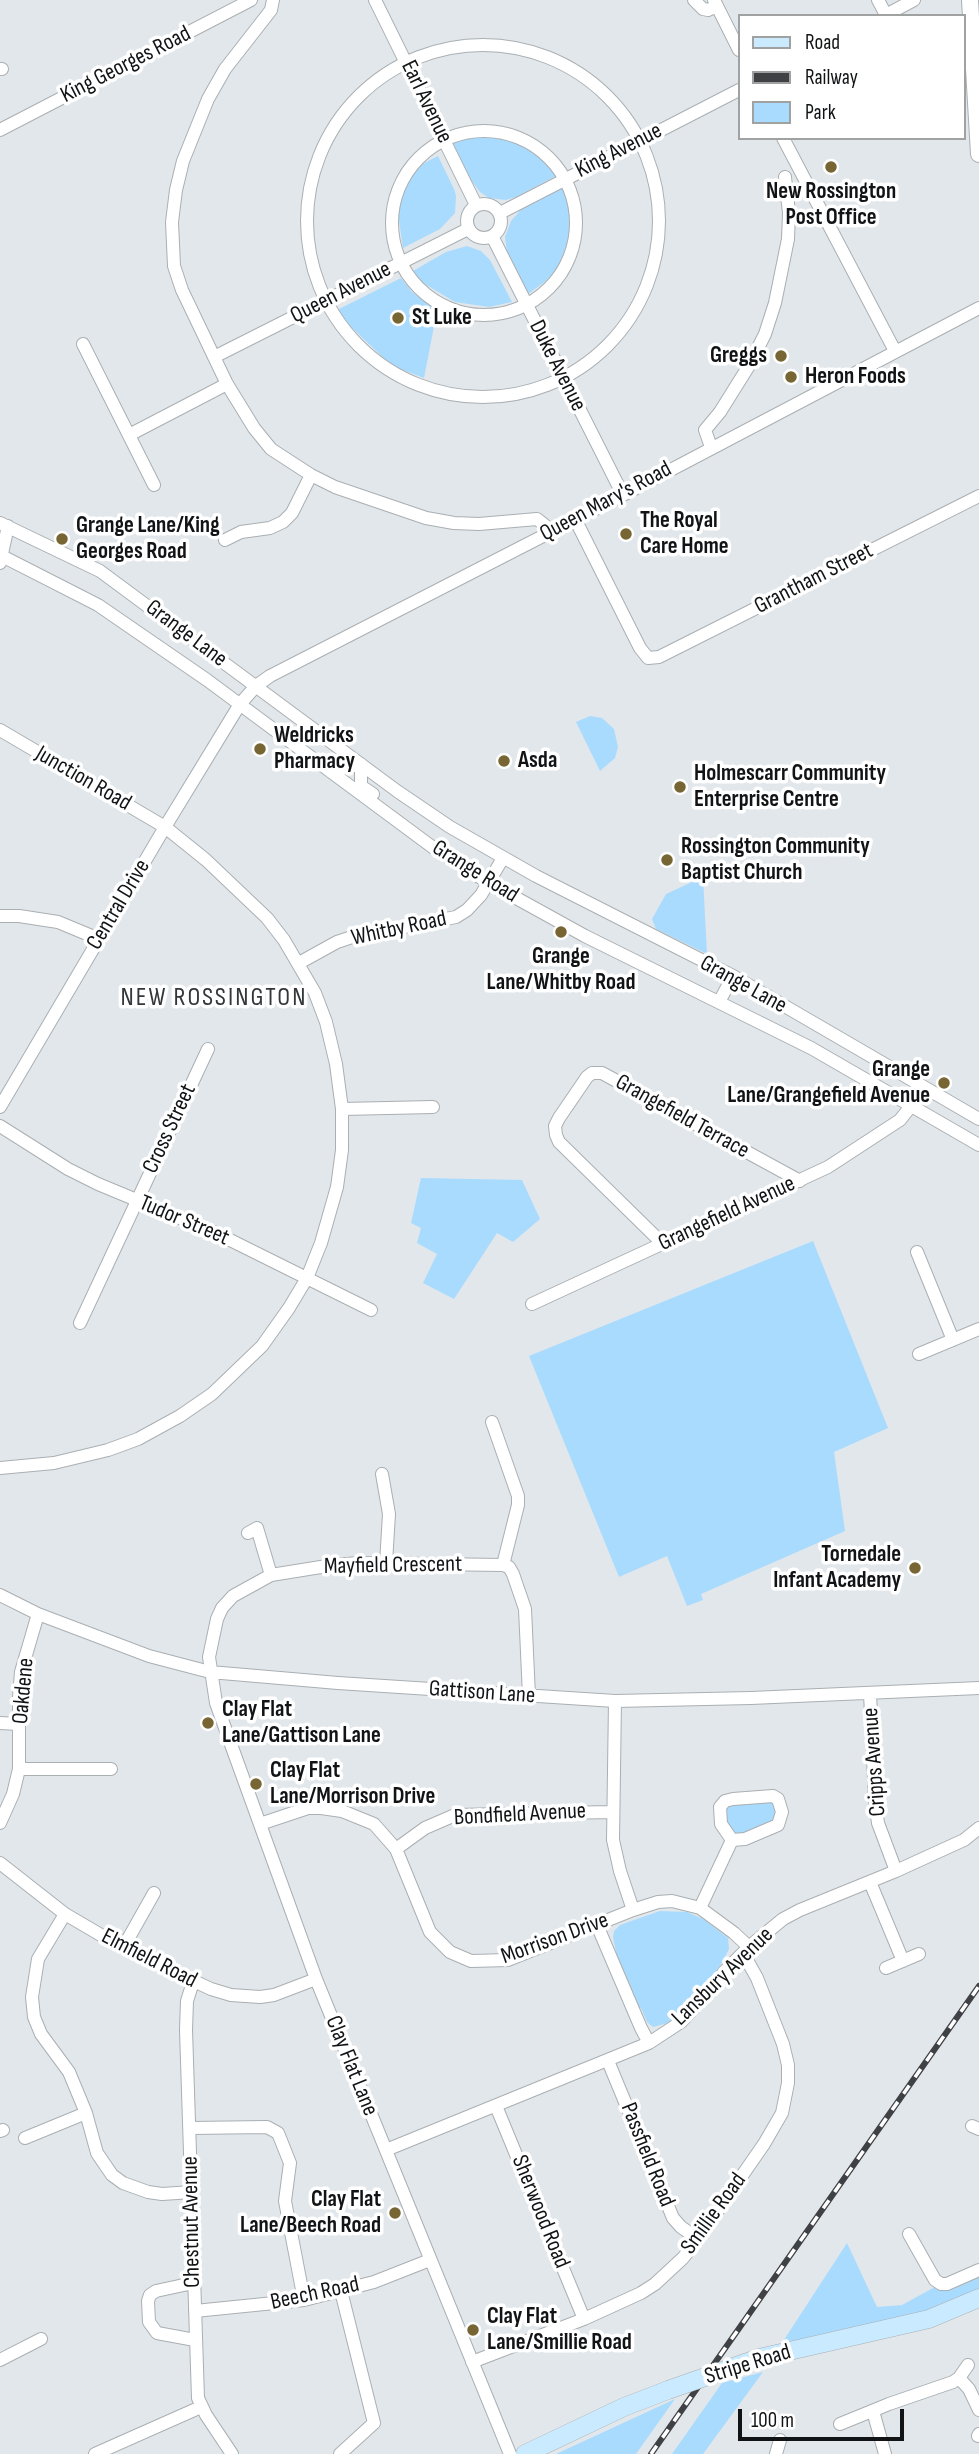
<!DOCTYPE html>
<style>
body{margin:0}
#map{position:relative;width:979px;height:2454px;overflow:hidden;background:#e2e7eb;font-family:"Sofia Sans Condensed",sans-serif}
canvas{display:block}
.legend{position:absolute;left:738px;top:14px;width:228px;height:126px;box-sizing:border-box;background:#fff;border:2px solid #a0a1a1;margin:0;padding:9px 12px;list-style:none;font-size:21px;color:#111315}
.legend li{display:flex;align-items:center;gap:14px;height:35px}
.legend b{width:35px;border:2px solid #a0a1a1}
.scale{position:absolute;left:738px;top:2409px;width:166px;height:32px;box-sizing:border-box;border:4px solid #111315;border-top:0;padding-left:9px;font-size:21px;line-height:24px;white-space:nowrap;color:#111315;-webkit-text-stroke:5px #fff;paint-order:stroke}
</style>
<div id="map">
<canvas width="979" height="2454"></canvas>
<ul class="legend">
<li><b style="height:9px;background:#caebff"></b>Road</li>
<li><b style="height:9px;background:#3f4144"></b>Railway</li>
<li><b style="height:19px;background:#a9dbfe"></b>Park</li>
</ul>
<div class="scale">100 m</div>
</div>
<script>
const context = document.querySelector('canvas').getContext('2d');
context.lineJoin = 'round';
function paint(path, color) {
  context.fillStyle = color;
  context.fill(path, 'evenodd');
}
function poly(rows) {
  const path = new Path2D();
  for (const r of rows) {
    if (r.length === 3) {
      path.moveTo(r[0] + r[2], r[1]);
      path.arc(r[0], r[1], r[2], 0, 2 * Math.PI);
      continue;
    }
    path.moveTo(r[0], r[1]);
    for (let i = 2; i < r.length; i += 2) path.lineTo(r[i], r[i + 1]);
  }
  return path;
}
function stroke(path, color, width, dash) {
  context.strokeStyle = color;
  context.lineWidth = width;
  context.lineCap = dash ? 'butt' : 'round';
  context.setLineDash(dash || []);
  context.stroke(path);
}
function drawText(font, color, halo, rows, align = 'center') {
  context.font = font + ' "Sofia Sans Condensed",sans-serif';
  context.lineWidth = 7;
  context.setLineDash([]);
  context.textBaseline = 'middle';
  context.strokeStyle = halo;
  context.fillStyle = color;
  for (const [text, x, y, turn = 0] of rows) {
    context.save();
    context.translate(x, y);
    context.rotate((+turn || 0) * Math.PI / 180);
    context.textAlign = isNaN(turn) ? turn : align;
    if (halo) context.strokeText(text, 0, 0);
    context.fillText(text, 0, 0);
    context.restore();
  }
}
const green = poly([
 [484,136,513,140,528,146,548,163,556,176,516,197,506,200,489,198,480,192,471,180,453,144,453,142,467,137],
 [438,156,454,189,456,196,455,213,440,229,403,248,398,214,406,184,422,164],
 [564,186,571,210,569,241,556,270,546,281,528,294,507,252,505,237,511,221,524,206],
 [467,246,481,251,490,260,512,302,489,307,455,302,423,283,413,271,446,252],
 [401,278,412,292,437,311,424,378,392,366,351,327,337,310],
 [590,716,602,718,614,729,618,747,615,758,600,771,576,722],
 [703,877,707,954,656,929,652,919,666,894],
 [421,1178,522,1180,540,1219,513,1242,497,1233,454,1299,423,1283,437,1254,417,1243,421,1228,411,1223],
 [813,1241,888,1428,834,1452,845,1531,701,1594,703,1600,687,1606,667,1556,619,1577,529,1356],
 [773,1796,781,1819,732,1840,720,1807],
 [660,1911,687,1912,703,1919,728,1938,729,1949,719,1968,697,1996,668,2023,653,2027,647,2022,641,2008,638,2009,617,1957,613,1937,614,1931,620,1925],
 [847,2243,877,2307,902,2305,935,2287,948,2290,979,2277,979,2290,936,2310,780,2346],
 [763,2372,703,2454,672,2454,722,2383],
 [675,2399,636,2454,556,2454]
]);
const minor = poly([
 [273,0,271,10,225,69,208,99,183,161,176,190,172,222,174,266,182,290,227,384,254,428,271,449,311,475,335,487,426,518,454,523,479,524,537,519,552,531],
 [375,0,476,205],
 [694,0,703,9,708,10,717,6],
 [714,0,739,50],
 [878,0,886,15],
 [884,16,914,0],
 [483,221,176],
 [0,69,2,69],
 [0,130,251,0],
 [484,223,92],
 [783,138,895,351],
 [484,221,17],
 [500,213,739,90],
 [492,236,623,495],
 [83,344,154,485],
 [214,357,468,229],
 [129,435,227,384],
 [711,447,705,430,720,412,750,364,765,334,775,303,788,239,789,213,785,177],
 [575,519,640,648,648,658,659,657,979,496],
 [0,523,100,571,397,791,450,827,536,876,733,976,979,1119],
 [225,540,241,532,270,528,283,522,292,513,311,475],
 [0,555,98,605,207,680,435,849,489,883,585,936,811,1048,979,1145],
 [0,563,8,526],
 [0,730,165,827,206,860,267,918,284,940,315,993,326,1022,336,1064,342,1109,342,1150,337,1187,321,1243,307,1278,289,1308,262,1346,212,1394,180,1416,138,1439,108,1450,54,1463,0,1468],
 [331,772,361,764,361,786,373,794],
 [0,916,19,916,58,922,99,939],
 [299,963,337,942,352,937,456,917,467,910,481,895,503,858],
 [719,1002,733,976],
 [0,1107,165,827,240,704,256,686,270,676,623,495,979,308],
 [342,1109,433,1107],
 [0,1126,68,1169,98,1184,216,1233,371,1310],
 [662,1243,559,1142,556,1135,555,1126,559,1118,587,1077,592,1073,602,1073,800,1181],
 [917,1252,953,1340],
 [532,1304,828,1167,900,1120,911,1106],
 [80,1323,208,1049],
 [919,1354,979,1329],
 [492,1422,518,1496,518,1505,503,1565],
 [382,1474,389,1514,386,1563],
 [248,1533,257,1528,271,1575],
 [0,1595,38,1614,149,1656,210,1672,338,1683,615,1701,751,1698,979,1688],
 [870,1693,875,1801,878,1823,896,1871],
 [615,1701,613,1840,620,1871,633,1910],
 [0,1723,19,1724],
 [19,1769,111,1769],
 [0,1823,13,1794,19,1769,19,1697,21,1672,38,1614],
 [260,1824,308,1808,321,1808,342,1811,374,1824,396,1849,430,1932,450,1952,471,1961,508,1960,633,1910,658,1902,672,1901,700,1908,734,1933,749,1947],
 [396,1849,425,1828,455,1815,612,1812],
 [0,1863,65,1914,123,1948,211,1989,231,1995,260,1997,274,1995,316,1979],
 [870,1882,903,1961],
 [700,1908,732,1840,721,1824,720,1807,725,1801,733,1799,773,1796,778,1799,782,1812,778,1825,745,1839,732,1840],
 [65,1914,38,1959,32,1997,34,2017,41,2034,69,2072,86,2113,97,2153,112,2175,123,2183,148,2192,162,2194,192,2192],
 [597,1925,641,2028,649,2043],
 [123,1948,154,1893],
 [886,1968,919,1954],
 [193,1982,187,2001,186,2030,198,2398,206,2415,232,2454],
 [608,2061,673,2218,681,2227,698,2239],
 [496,2106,584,2319],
 [972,2126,979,2129],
 [190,2128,267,2127,278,2133,290,2163,285,2201,304,2300],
 [0,2131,3,2130],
 [25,2138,86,2113],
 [386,2150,649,2043,681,2022,708,1993,725,1971,749,1947,783,1919,800,1910,896,1871,964,1840,979,1828],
 [909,2234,935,2280,941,2284,947,2284,979,2270],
 [193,2283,156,2291,150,2295,148,2301,149,2322,157,2333,195,2340],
 [195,2311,304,2300,374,2282,430,2260],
 [0,2360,41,2339],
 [472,2362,584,2319,641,2293,655,2284,683,2258,698,2239,764,2144,782,2113,788,2083,788,2065,783,2044,757,1978,743,1953],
 [959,2378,969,2389,979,2410],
 [873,2411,885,2454],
 [840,2424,889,2404,953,2382,959,2378,968,2365],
 [978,2436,979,2434],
 [95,2454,201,2407],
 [340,2454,374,2423,341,2291],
 [510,2454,316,1979,216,1703,209,1657,217,1619,222,1608,233,1596,271,1575,327,1566,357,1563,503,1565,509,1567,513,1574,525,1609,529,1696],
 [776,2454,780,2440]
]);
const tertiary = poly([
 [970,0,979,154]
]);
const secondary = poly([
 [759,2358,929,2319,979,2298],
 [525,2454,624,2407,668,2390]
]);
const rail = poly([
 [651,2454,979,1986]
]);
const secondaryBridge = poly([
 [668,2390,759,2358]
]);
const markers = [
 [831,167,7,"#776533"],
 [398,318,7,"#776533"],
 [781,356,7,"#776533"],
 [791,377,7,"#776533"],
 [626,534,7,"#776533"],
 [62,539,7,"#776533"],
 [260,749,7,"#776533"],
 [504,761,7,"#776533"],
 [680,787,7,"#776533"],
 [667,860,7,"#776533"],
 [561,932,7,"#776533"],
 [944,1083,7,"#776533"],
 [915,1568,7,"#776533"],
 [208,1723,7,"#776533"],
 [256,1784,7,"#776533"],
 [395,2213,7,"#776533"],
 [473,2330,7,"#776533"]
];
const streetNames = [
 ["King Georges Road",126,65,-27],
 ["Earl Avenue",426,102,64],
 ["King Avenue",619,151,-27],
 ["Queen Avenue",341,293,-27],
 ["Duke Avenue",557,366,63],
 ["Queen Mary's Road",606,502,-28],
 ["Grantham Street",814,579,-27],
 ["Grange Lane",186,634,37],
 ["Junction Road",83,779,30],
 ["Grange Road",475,872,32],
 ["Central Drive",119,905,-59],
 ["Whitby Road",399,929,-12],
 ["Grange Lane",743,985,29],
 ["Grangefield Terrace",682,1117,29],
 ["Cross Street",170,1129,-65],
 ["Grangefield Avenue",727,1214,-25],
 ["Tudor Street",184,1221,23],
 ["Mayfield Crescent",393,1566,-1],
 ["Oakdene",24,1691,-85],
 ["Gattison Lane",482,1693,4],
 ["Cripps Avenue",875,1762,-94],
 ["Bondfield Avenue",520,1815,-3],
 ["Morrison Drive",555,1939,-20],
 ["Elmfield Road",149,1959,27],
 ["Lansbury Avenue",723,1977,-44],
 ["Clay Flat Lane",351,2066,68],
 ["Passfield Road",647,2155,68],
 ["Sherwood Road",540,2212,68],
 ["Smillie Road",714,2214,-54],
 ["Chestnut Avenue",192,2222,-91],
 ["Beech Road",315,2294,-12],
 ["Stripe Road",748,2365,-17]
];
const poiNames = [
 ["New Rossington",831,192,"center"],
 ["Post Office",831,218,"center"],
 ["St Luke",412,318],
 ["Greggs",767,356,"right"],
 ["Heron Foods",805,377],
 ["The Royal",640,521],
 ["Care Home",640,547],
 ["Grange Lane/King",76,526],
 ["Georges Road",76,552],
 ["Weldricks",274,736],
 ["Pharmacy",274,762],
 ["Asda",518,761],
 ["Holmescarr Community",694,774],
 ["Enterprise Centre",694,800],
 ["Rossington Community",681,847],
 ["Baptist Church",681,873],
 ["Grange",561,957,"center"],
 ["Lane/Whitby Road",561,983,"center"],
 ["Grange",930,1070,"right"],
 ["Lane/Grangefield Avenue",930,1096,"right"],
 ["Tornedale",901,1555,"right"],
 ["Infant Academy",901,1581,"right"],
 ["Clay Flat",222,1710],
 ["Lane/Gattison Lane",222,1736],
 ["Clay Flat",270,1771],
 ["Lane/Morrison Drive",270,1797],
 ["Clay Flat",381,2200,"right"],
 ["Lane/Beech Road",381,2226,"right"],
 ["Clay Flat",487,2317],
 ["Lane/Smillie Road",487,2343]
];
const quarterNames = [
 ["NEW ROSSINGTON",214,998]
];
paint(green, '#a9dbfe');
stroke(minor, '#aaafb2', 14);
stroke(tertiary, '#aaafb2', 18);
stroke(secondary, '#aaafb2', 19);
stroke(minor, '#fff', 12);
stroke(tertiary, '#fff', 16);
stroke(secondary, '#caebff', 18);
stroke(rail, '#3f4144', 6);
stroke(rail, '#fff', 3.5, [10]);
stroke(secondaryBridge, '#aaafb2', 19, []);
stroke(secondaryBridge, '#caebff', 18);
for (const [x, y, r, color] of markers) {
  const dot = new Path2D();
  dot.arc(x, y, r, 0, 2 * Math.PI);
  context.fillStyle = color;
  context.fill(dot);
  stroke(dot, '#fff', 2.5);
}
drawText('23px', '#111315', '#fff', streetNames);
drawText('bold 23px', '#111315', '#fff', poiNames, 'left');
context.letterSpacing = '2px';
drawText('26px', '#32373a', '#fff', quarterNames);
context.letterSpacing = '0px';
</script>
